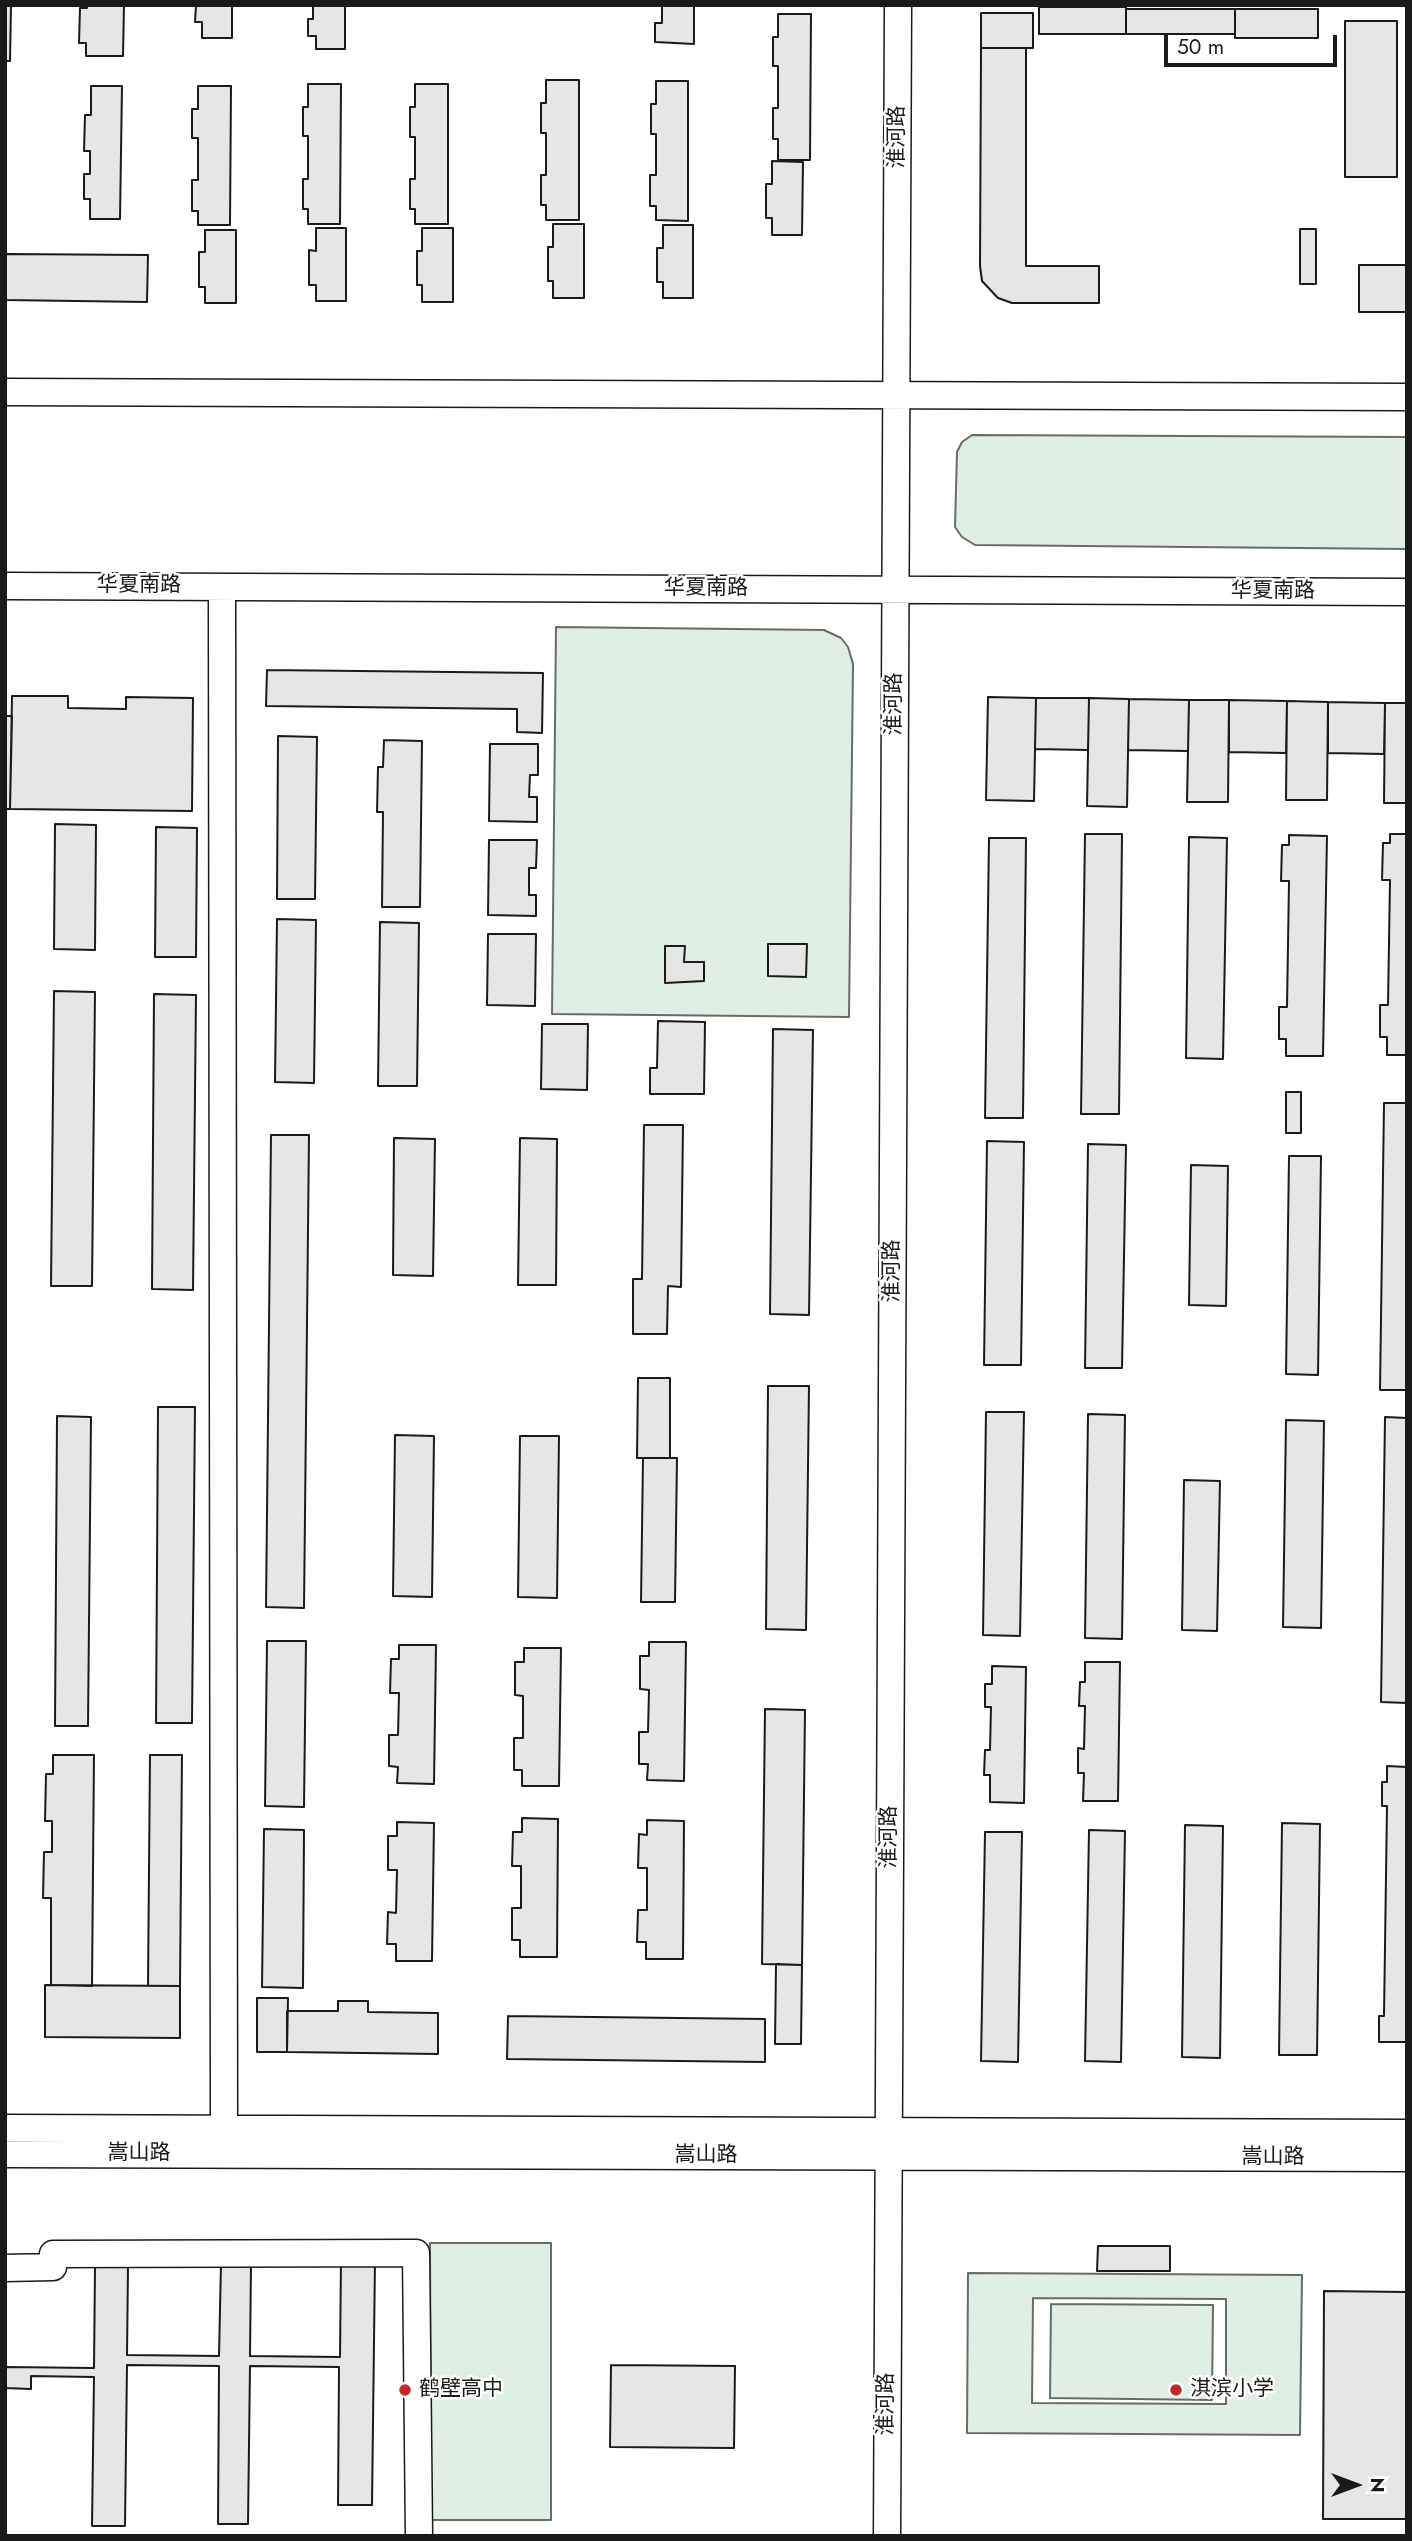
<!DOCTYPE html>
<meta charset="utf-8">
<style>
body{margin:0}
#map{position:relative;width:1412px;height:2541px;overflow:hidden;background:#fff;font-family:Jost,sans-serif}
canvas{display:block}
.frame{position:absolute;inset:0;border:7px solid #1a1a1a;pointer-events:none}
.north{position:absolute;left:1321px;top:2450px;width:70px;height:70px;-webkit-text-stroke:5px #fff;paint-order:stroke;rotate:90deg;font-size:19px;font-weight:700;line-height:28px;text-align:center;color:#1a1a1a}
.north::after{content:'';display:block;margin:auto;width:24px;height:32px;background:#1a1a1a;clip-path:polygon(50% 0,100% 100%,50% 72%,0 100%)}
.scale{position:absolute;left:1164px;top:35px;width:173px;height:32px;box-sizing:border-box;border:4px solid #1a1a1a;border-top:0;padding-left:9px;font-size:21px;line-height:24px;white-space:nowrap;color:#1a1a1a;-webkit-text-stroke:5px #fff;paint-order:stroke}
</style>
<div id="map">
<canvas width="1412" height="2541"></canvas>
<div class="frame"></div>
<div class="north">N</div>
<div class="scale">50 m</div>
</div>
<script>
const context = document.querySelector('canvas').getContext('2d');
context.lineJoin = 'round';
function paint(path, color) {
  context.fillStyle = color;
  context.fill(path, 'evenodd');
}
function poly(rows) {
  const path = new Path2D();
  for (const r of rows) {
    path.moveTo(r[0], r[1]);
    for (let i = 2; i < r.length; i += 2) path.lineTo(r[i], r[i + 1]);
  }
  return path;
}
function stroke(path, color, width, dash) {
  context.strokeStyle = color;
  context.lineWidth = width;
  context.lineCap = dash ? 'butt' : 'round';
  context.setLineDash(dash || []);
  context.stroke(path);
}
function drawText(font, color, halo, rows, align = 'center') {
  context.font = font + ' Jost,"Noto Sans SC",sans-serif';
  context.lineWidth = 5;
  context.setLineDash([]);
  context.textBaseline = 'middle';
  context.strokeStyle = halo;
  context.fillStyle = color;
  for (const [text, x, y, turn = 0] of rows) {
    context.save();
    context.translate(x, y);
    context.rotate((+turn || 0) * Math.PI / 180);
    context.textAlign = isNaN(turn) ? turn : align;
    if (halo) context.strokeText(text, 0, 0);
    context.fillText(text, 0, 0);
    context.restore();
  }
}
const green = poly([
 [972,435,1407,437,1407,549,975,545,962,537,955,527,957,452,962,442,972,435],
 [556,627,824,630,841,638,848,647,853,664,849,1017,552,1014,556,627],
 [430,2243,551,2243,551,2520,431,2520,430,2243],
 [968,2273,1302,2275,1300,2435,967,2433,968,2273],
 [1033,2298,1226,2299,1226,2404,1032,2403,1033,2298],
 [1051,2304,1213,2305,1212,2400,1050,2398,1051,2304]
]);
const building = poly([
 [5,5,11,5,10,61,5,61,5,5],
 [87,5,124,5,123,56,86,56,86,43,79,43,80,8,87,8,87,5],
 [196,5,232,5,232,38,202,38,202,22,195,22,196,5],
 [313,5,345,5,345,49,316,49,316,36,308,36,308,19,313,19,313,5],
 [662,5,694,5,694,44,655,42,655,23,662,23,662,5],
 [1039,7,1126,7,1126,34,1039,34,1039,7],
 [1126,9,1235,9,1235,34,1126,34,1126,9],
 [1235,9,1318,9,1318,38,1235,38,1235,9],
 [981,13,1033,13,1033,48,981,48,981,13],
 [778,14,811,14,810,160,778,160,778,139,773,139,773,108,778,108,778,66,773,66,773,37,778,37,778,14],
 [1345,21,1397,21,1397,177,1345,177,1345,21],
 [981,48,1026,48,1026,266,1099,266,1099,303,1012,303,998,298,982,281,980,266,981,48],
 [546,80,579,80,579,220,546,220,546,205,541,205,541,175,546,175,546,133,541,133,541,103,546,103,546,80],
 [656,81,688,81,688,221,656,220,656,206,650,206,650,175,656,175,656,134,651,134,651,104,656,104,656,81],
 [308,84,341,84,340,224,308,224,308,209,303,209,303,179,308,179,308,136,303,136,303,107,308,107,308,84],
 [415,84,448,84,448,224,415,224,415,209,410,209,410,179,415,179,415,137,410,137,410,107,415,107,415,84],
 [91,86,122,86,120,219,90,219,90,199,84,199,84,174,90,174,90,151,84,151,85,115,91,115,91,86],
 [198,86,231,86,230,225,198,225,198,211,192,211,192,180,198,180,198,138,192,138,192,109,198,109,198,86],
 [772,161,803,162,802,235,772,235,772,218,766,218,766,184,772,184,772,161],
 [553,224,584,224,584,298,553,298,553,281,548,281,548,247,553,247,553,224],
 [663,225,693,225,693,298,663,298,663,282,657,282,657,248,663,248,663,225],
 [316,228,346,228,346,301,316,301,316,285,309,285,309,250,316,251,316,228],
 [422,228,453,228,453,302,422,302,422,285,417,285,417,251,422,251,422,228],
 [1300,229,1316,229,1316,284,1300,284,1300,229],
 [205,230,236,230,236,303,205,303,205,287,199,287,199,252,205,252,205,230],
 [5,254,148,255,147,302,5,300,5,254],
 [1359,265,1407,265,1407,312,1359,312,1359,265],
 [267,670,543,673,542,733,517,732,517,709,266,706,267,670],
 [12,696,68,696,68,708,126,709,126,697,193,698,192,811,10,809,12,696],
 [988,697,1036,698,1034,801,986,800,988,697],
 [1036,698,1089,698,1088,750,1035,749,1036,698],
 [1089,698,1129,699,1127,807,1087,806,1089,698],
 [1129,699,1189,700,1188,751,1128,750,1129,699],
 [1189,700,1229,700,1228,802,1187,802,1189,700],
 [1229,700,1287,701,1286,753,1229,752,1229,700],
 [1287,701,1328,702,1327,800,1286,800,1287,701],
 [1328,702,1385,703,1384,754,1328,753,1328,702],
 [1385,703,1407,703,1407,803,1384,803,1385,703],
 [5,716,12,716,10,809,5,809,5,716],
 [278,736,317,737,315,899,277,899,278,736],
 [384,740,422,741,420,907,382,907,383,812,377,812,378,767,383,767,384,740],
 [490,744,538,744,538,775,530,775,529,797,537,797,537,822,489,821,490,744],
 [55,824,96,825,95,950,54,949,55,824],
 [156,827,197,828,196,957,155,957,156,827],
 [1085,834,1122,834,1119,1114,1081,1114,1085,834],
 [1390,834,1407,834,1407,1055,1387,1055,1387,1037,1380,1037,1380,1005,1388,1005,1390,880,1382,880,1383,843,1390,843,1390,834],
 [1289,835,1327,836,1323,1056,1286,1056,1286,1039,1279,1039,1279,1007,1287,1007,1289,881,1281,881,1282,845,1289,845,1289,835],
 [1189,837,1227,838,1223,1059,1186,1058,1189,837],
 [989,838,1026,838,1023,1118,985,1118,989,838],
 [489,840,537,840,536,868,529,868,529,895,536,895,536,916,488,915,489,840],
 [277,919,316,920,314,1083,275,1082,277,919],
 [380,922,419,923,417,1086,378,1086,380,922],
 [488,934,536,934,535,1006,487,1005,488,934],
 [768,944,807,944,806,977,768,976,768,944],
 [665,946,685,946,684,962,704,962,704,981,665,983,665,946],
 [54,991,95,992,92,1286,51,1286,54,991],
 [154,994,196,995,193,1290,152,1289,154,994],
 [658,1021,705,1022,704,1094,650,1094,650,1068,657,1068,658,1021],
 [542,1024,588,1024,587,1090,541,1089,542,1024],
 [773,1029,813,1030,809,1315,770,1314,773,1029],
 [1286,1092,1301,1092,1301,1133,1286,1133,1286,1092],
 [1384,1103,1407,1103,1407,1390,1380,1390,1384,1103],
 [644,1125,683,1125,681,1287,668,1286,667,1334,633,1334,633,1279,642,1279,644,1125],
 [271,1135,309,1135,304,1608,266,1607,271,1135],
 [394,1138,435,1139,433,1276,393,1275,394,1138],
 [520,1138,557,1139,556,1285,518,1285,520,1138],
 [987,1141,1024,1142,1021,1365,984,1365,987,1141],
 [1088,1144,1126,1145,1122,1368,1085,1368,1088,1144],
 [1289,1156,1321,1156,1318,1375,1286,1374,1289,1156],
 [1191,1165,1228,1166,1226,1306,1189,1305,1191,1165],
 [638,1378,670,1378,670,1458,637,1458,638,1378],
 [768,1386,809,1386,806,1630,766,1629,768,1386],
 [158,1407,195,1407,192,1723,156,1723,158,1407],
 [986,1412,1024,1412,1020,1636,983,1635,986,1412],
 [1088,1414,1125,1415,1122,1639,1085,1638,1088,1414],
 [57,1416,91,1417,88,1726,55,1726,57,1416],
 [1385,1417,1407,1418,1407,1703,1381,1702,1385,1417],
 [1286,1420,1324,1421,1321,1628,1283,1627,1286,1420],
 [395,1435,434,1436,432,1597,393,1596,395,1435],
 [520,1436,559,1436,557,1598,518,1597,520,1436],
 [643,1458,677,1458,675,1602,641,1602,643,1458],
 [1184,1480,1220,1481,1217,1631,1182,1630,1184,1480],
 [267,1641,306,1641,304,1807,265,1806,267,1641],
 [649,1642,686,1642,684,1781,647,1780,648,1764,639,1764,639,1732,648,1732,649,1690,640,1689,640,1656,649,1656,649,1642],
 [399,1645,436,1645,434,1784,397,1783,398,1767,389,1766,389,1735,398,1735,399,1693,390,1693,391,1659,399,1659,399,1645],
 [524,1648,561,1648,559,1786,522,1786,522,1770,514,1770,514,1738,523,1738,523,1696,515,1695,515,1662,524,1662,524,1648],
 [1085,1662,1120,1662,1118,1801,1083,1801,1084,1773,1078,1773,1078,1748,1084,1749,1085,1706,1079,1706,1080,1682,1085,1682,1085,1662],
 [992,1666,1026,1667,1024,1803,990,1802,990,1775,984,1775,985,1750,990,1750,991,1707,985,1707,985,1684,992,1684,992,1666],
 [765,1709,805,1710,802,1965,762,1964,765,1709],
 [53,1755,94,1755,92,1986,51,1985,51,1898,43,1898,44,1852,52,1852,52,1821,45,1821,46,1774,53,1774,53,1755],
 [150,1755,182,1755,180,1986,148,1986,150,1755],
 [1387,1766,1407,1767,1407,2042,1379,2042,1379,2016,1384,2016,1387,1806,1382,1806,1382,1782,1387,1782,1387,1766],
 [522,1818,558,1819,557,1957,520,1957,520,1940,512,1940,512,1908,521,1908,521,1866,512,1866,513,1832,522,1832,522,1818],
 [647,1820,684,1821,683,1959,646,1959,646,1942,637,1942,638,1910,647,1910,647,1868,638,1868,639,1834,647,1835,647,1820],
 [397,1822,434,1823,432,1961,396,1961,396,1944,387,1944,388,1912,396,1913,397,1870,388,1870,388,1836,397,1836,397,1822],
 [1282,1823,1320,1824,1317,2055,1279,2055,1282,1823],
 [1185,1825,1223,1826,1220,2058,1182,2057,1185,1825],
 [264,1829,304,1830,303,1988,262,1987,264,1829],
 [1089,1830,1125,1831,1121,2062,1085,2061,1089,1830],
 [985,1832,1022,1832,1018,2062,981,2061,985,1832],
 [776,1964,802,1965,801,2044,775,2044,776,1964],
 [45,1985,180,1986,180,2038,45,2037,45,1985],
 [257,1998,288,1998,287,2052,257,2052,257,1998],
 [338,2001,368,2001,368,2012,438,2013,438,2054,287,2052,287,2011,338,2011,338,2001],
 [508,2016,765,2019,765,2062,507,2059,508,2016],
 [1098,2246,1170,2246,1170,2271,1097,2271,1098,2246],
 [341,2260,375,2260,372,2505,338,2505,339,2367,250,2366,248,2524,218,2524,219,2366,127,2365,125,2526,92,2526,94,2377,31,2376,31,2389,5,2388,5,2367,94,2368,95,2267,128,2267,127,2355,219,2356,221,2263,251,2263,250,2356,340,2357,341,2260],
 [1324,2291,1407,2292,1407,2519,1323,2519,1324,2291],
 [611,2365,735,2366,734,2448,610,2447,611,2365]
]);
const minor = poly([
 [5,392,1407,397],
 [5,586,1407,592],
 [222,587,224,2129],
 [5,2128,1407,2133],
 [5,2154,1407,2158],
 [5,2268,53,2267,53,2254,416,2253,419,2536],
 [887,2536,898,5]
]);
const markers = [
 [405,2390,7,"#c62828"],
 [1176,2390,7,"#c62828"]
];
const streetNames = [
 ["淮河路",898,137,-90],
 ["华夏南路",139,586],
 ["华夏南路",706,589],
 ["华夏南路",1273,592],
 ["淮河路",895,704,-90],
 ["淮河路",893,1271,-90],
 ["淮河路",890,1837,-90],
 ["嵩山路",139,2154],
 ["嵩山路",706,2156],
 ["嵩山路",1273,2158],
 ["淮河路",887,2404,-90]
];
const poiNames = [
 ["鹤壁高中",419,2390],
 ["淇滨小学",1190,2390]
];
paint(green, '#e0efe3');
stroke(green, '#6a6a6a', 2);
paint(building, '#e6e6e6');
stroke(building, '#1a1a1a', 2);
stroke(minor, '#1a1a1a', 29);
stroke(minor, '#fff', 26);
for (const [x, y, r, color] of markers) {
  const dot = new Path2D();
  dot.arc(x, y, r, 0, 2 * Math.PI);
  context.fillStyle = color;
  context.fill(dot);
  stroke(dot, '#fff', 2.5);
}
drawText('21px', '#1a1a1a', '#fff', streetNames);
drawText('21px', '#1a1a1a', '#fff', poiNames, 'left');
</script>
